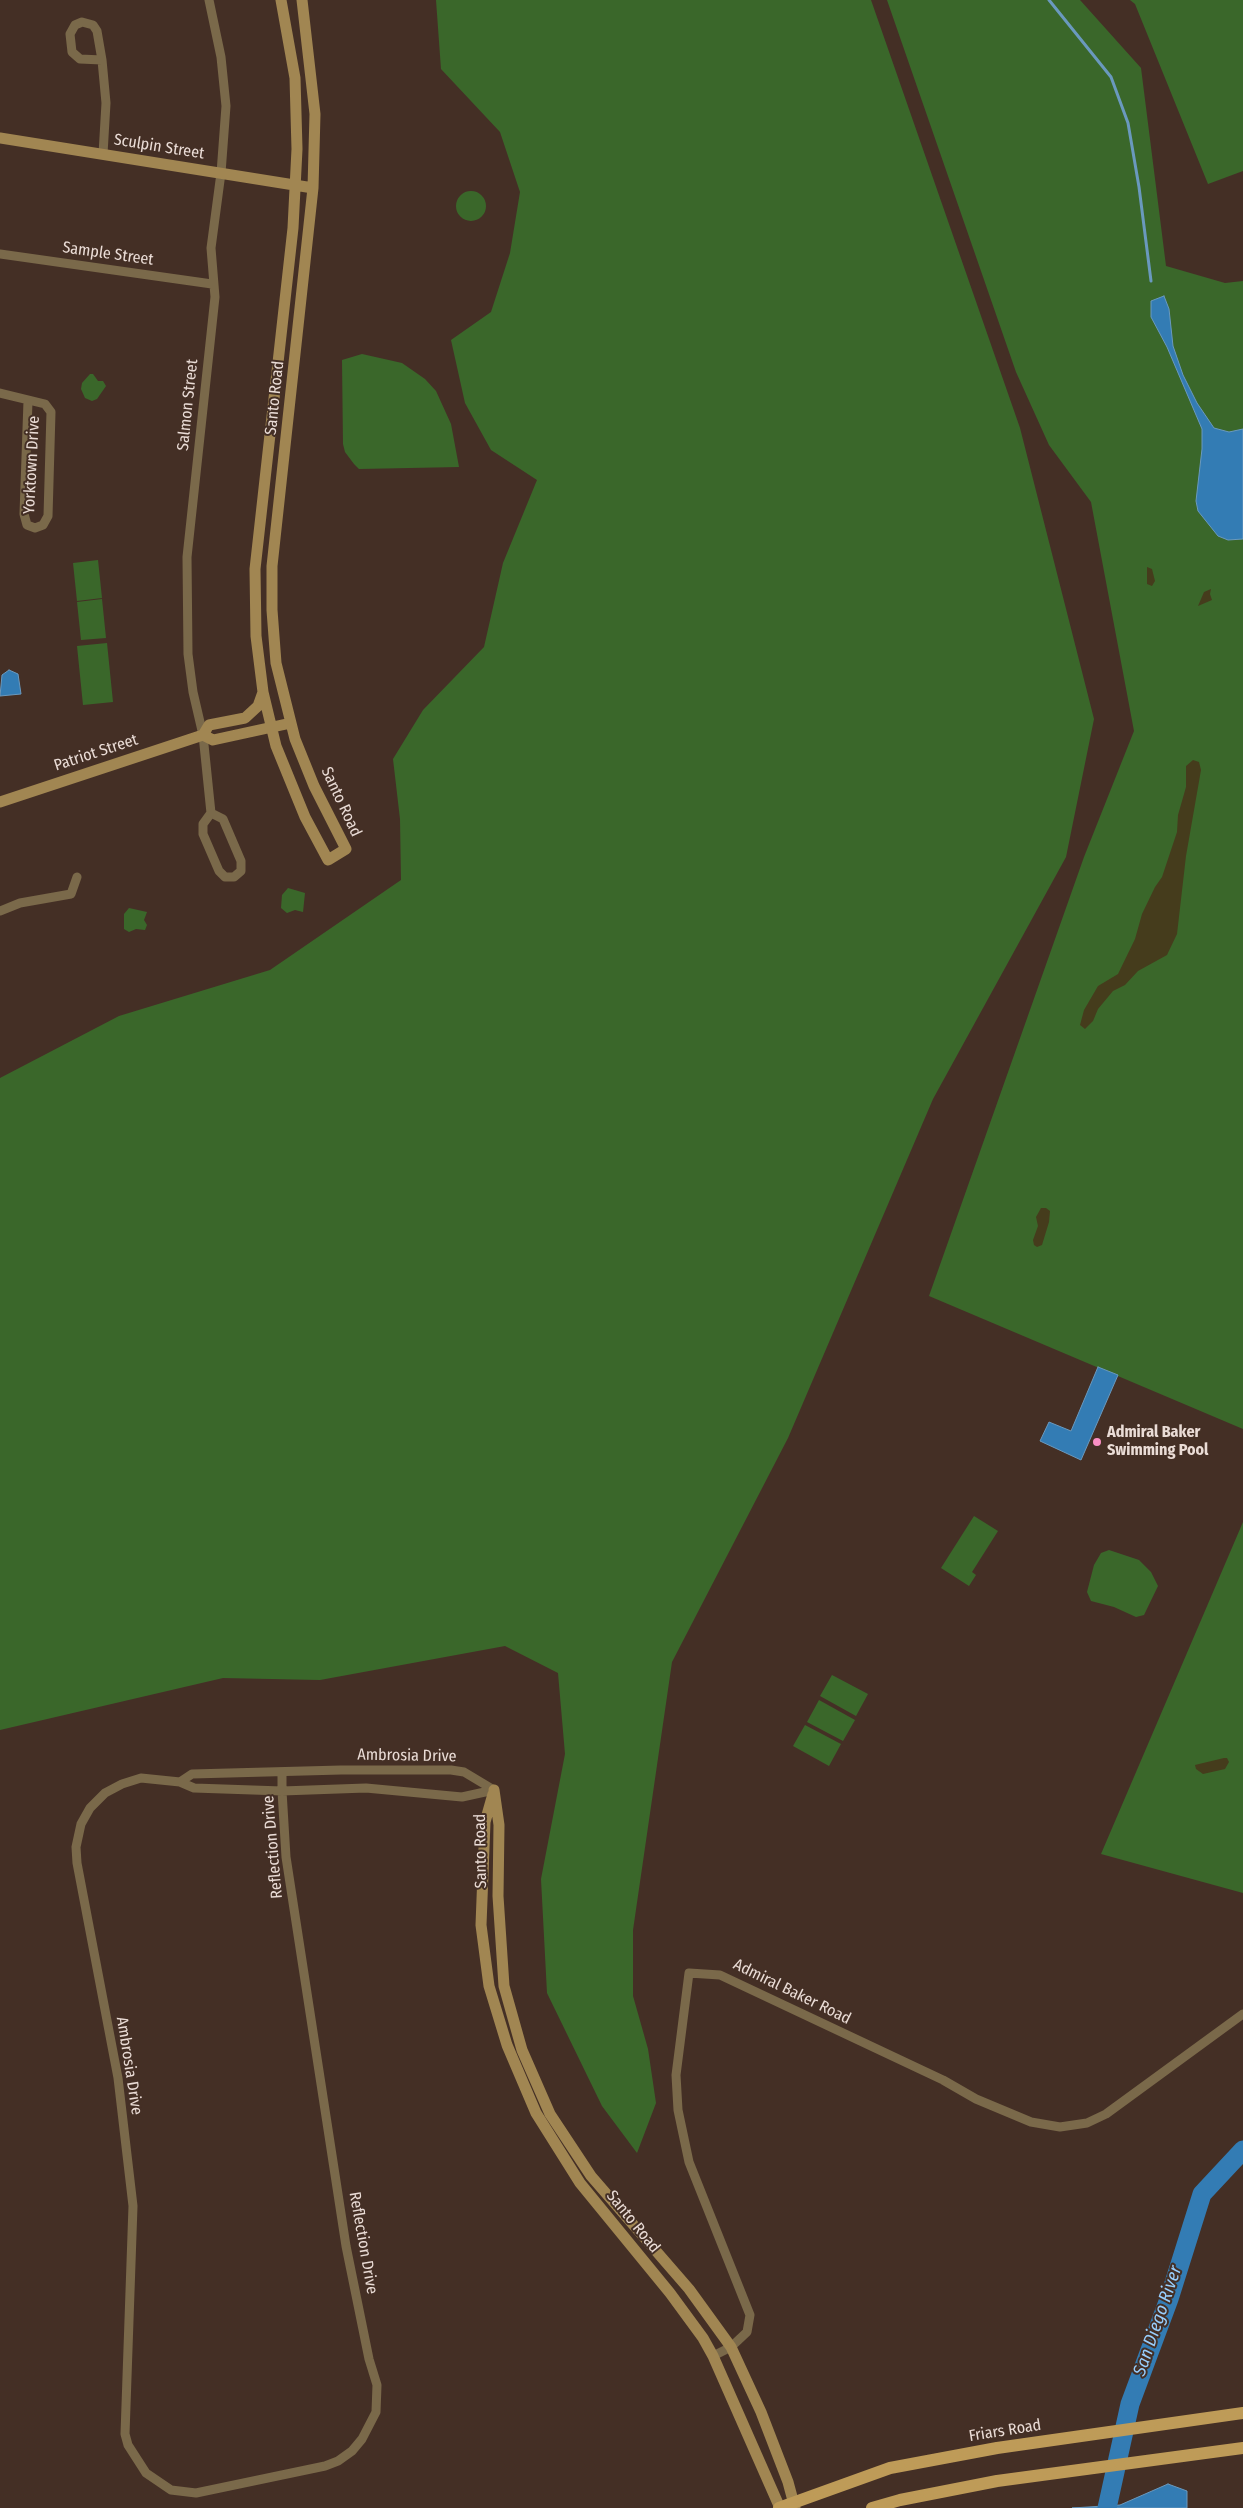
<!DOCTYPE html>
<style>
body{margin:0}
canvas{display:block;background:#442f25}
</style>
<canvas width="1243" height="2508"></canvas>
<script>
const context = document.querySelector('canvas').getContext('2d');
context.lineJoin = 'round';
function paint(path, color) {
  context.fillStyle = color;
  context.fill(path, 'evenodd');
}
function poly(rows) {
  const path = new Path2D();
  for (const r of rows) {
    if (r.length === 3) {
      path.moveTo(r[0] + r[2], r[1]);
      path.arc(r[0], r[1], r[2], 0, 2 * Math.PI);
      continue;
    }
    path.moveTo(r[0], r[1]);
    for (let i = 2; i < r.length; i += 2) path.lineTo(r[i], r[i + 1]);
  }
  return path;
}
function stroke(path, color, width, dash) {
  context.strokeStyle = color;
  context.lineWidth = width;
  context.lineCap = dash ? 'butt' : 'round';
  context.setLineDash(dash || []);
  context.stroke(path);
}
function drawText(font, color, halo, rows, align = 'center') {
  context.font = font + ' "Fira Sans Condensed",sans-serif';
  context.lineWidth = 4;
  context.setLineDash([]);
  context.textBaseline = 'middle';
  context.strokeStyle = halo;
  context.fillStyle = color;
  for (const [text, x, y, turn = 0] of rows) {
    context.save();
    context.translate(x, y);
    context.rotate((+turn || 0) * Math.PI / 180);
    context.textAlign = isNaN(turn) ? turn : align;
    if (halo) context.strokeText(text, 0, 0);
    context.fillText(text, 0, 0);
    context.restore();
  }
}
const green = poly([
 [436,0,871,0,1020,428,1094,719,1066,857,933,1099,788,1438,672,1662,633,1930,633,1996,648,2049,656,2103,637,2153,602,2106,547,1993,541,1879,565,1754,558,1673,505,1646,320,1680,223,1678,0,1730,0,1078,119,1016,270,970,401,880,400,819,393,759,423,710,484,647,503,563,537,480,491,450,465,403,451,340,491,312,510,253,520,192,500,132,441,69],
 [887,0,1080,0,1141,68,1166,266,1225,283,1243,281,1243,1429,929,1296,1084,857,1134,731,1091,502,1049,445,1016,372],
 [1130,0,1243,0,1243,171,1208,184,1135,4],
 [471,206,15],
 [362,354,402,363,425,379,436,391,451,424,459,467,359,469,354,464,345,452,343,444,342,360],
 [90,374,93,374,98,381,103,381,106,386,97,399,92,401,85,398,81,389,82,383],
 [98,560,102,598,77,601,73,563],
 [102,599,106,638,81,640,77,602],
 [107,643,113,702,83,705,77,646],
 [288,888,305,893,303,912,295,910,287,913,281,908,282,895],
 [129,908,147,912,144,920,147,925,145,930,136,929,129,932,124,929,124,914],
 [974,1516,998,1531,972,1572,976,1575,969,1586,941,1568],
 [1243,1522,1243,1893,1101,1854],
 [1109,1550,1139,1560,1151,1572,1158,1586,1144,1615,1136,1617,1114,1607,1091,1601,1087,1592,1094,1565,1101,1553],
 [832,1675,868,1694,856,1716,820,1696],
 [819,1700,855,1720,843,1741,807,1722],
 [805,1725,841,1744,829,1766,793,1746]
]);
const sand = poly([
 [1147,567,1152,569,1155,581,1152,586,1147,584],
 [1211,589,1210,594,1212,600,1198,606,1204,592],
 [1193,760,1199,762,1201,770,1186,856,1177,934,1167,955,1138,971,1125,985,1113,991,1098,1009,1093,1021,1085,1029,1080,1025,1084,1010,1098,986,1118,974,1135,939,1142,914,1155,887,1162,877,1177,832,1178,815,1186,787,1186,766],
 [1041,1208,1046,1208,1050,1211,1049,1222,1042,1245,1037,1247,1034,1245,1033,1240,1038,1226,1036,1217],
 [1224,1758,1227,1758,1229,1762,1225,1769,1203,1774,1196,1769,1195,1765,1199,1764]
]);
const water = poly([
 [1164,296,1169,309,1173,346,1183,375,1197,403,1214,428,1229,432,1243,429,1243,539,1228,540,1218,536,1198,511,1196,501,1202,449,1202,429,1167,347,1151,317,1151,301,1164,296],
 [9,670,18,674,21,694,0,696,2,675,9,670],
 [1098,1367,1118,1375,1081,1460,1040,1441,1049,1422,1071,1431,1098,1367],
 [1168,2484,1187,2491,1187,2508,1072,2508,1120,2505,1168,2484]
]);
const stream = poly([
 [1049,0,1111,77,1128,123,1139,187,1151,281]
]);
const river = poly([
 [1107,2508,1130,2404,1169,2299,1202,2194,1243,2150]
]);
const street = poly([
 [209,0,221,57,226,106,221,173,211,248,215,297,187,557,188,654,193,692,203,735,211,813,203,824,203,834,219,871,225,877,234,877,241,871,241,861,223,819,211,813],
 [102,60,80,59,72,52,70,34,75,25,82,22,93,25,97,31,102,60,106,103,103,154],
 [0,254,212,284],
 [0,393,45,404,51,412,48,516,43,525,35,528,27,525,24,514,28,401],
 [0,911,20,903,71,894,77,877],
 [282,1773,282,1791,286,1857,346,2246,369,2359,377,2385,376,2412,362,2439,352,2451,338,2461,325,2466,196,2493,171,2490,146,2473,128,2445,125,2434,133,2206,118,2078,77,1863,76,1847,81,1824,90,1808,105,1793,122,1784,141,1778,180,1782,194,1788,282,1791,366,1788,462,1797,494,1790],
 [180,1782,192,1774,341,1770,451,1770,464,1772,494,1790],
 [713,2356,731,2347,747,2332,750,2315,689,2162,678,2110,676,2075,689,1973,720,1975,943,2080,976,2099,1031,2122,1060,2127,1087,2123,1106,2114,1243,2014]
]);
const secondary = poly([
 [281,0,295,78,297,149,293,228,255,569,256,636,263,692,276,746,305,817,328,860,346,849,314,786,295,739,276,663,272,610,272,566,313,188,315,114,302,0],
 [0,138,313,188],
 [203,735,213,740,291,723],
 [0,802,203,735,209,725,245,718,258,706,263,692],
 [494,1790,499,1825,498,1896,504,1986,522,2050,550,2114,591,2176,689,2289,731,2347,761,2412,788,2482,795,2508],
 [493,1794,485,1822,481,1925,489,1986,507,2045,536,2113,580,2183,670,2293,703,2338,713,2356,780,2508]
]);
const primary = poly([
 [779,2508,890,2468,997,2448,1243,2413],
 [872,2508,900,2500,997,2481,1243,2448]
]);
const markers = [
 [1097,1442,5,"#fb8fc4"]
];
const streetNames = [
 ["Sculpin Street",159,147,9],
 ["Sample Street",108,254,8],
 ["Santo Road",275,398,-84],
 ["Salmon Street",188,405,-84],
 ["Yorktown Drive",32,465,-87],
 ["Patriot Street",96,753,-18],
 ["Santo Road",341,802,65],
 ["Ambrosia Drive",407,1756,1],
 ["Reflection Drive",273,1847,-95],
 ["Santo Road",481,1851,-91],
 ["Admiral Baker Road",792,1992,26],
 ["Ambrosia Drive",129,2066,81],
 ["Santo Road",633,2222,51],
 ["Reflection Drive",363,2243,80],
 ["Friars Road",1005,2431,-9]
];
const poiNames = [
 ["Admiral Baker",1107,1433],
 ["Swimming Pool",1107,1451]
];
const waterNames = [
 ["San Diego River",1158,2321,-71]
];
paint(green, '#3a672a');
paint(sand, '#453c1c');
paint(water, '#337cb4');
stroke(water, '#6a99be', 1);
stroke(stream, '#6a99be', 3);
stroke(river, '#337cb4', 19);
stroke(street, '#7a694a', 9);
stroke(secondary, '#a18652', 11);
stroke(primary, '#be9b58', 12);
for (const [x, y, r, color] of markers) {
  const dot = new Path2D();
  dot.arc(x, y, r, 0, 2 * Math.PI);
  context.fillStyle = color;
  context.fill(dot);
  stroke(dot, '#442f25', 2);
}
drawText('16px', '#eadcd6', '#442f25', streetNames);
drawText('bold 16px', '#eadcd6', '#442f25', poiNames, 'left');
drawText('italic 18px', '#98cefc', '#442f25', waterNames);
</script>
